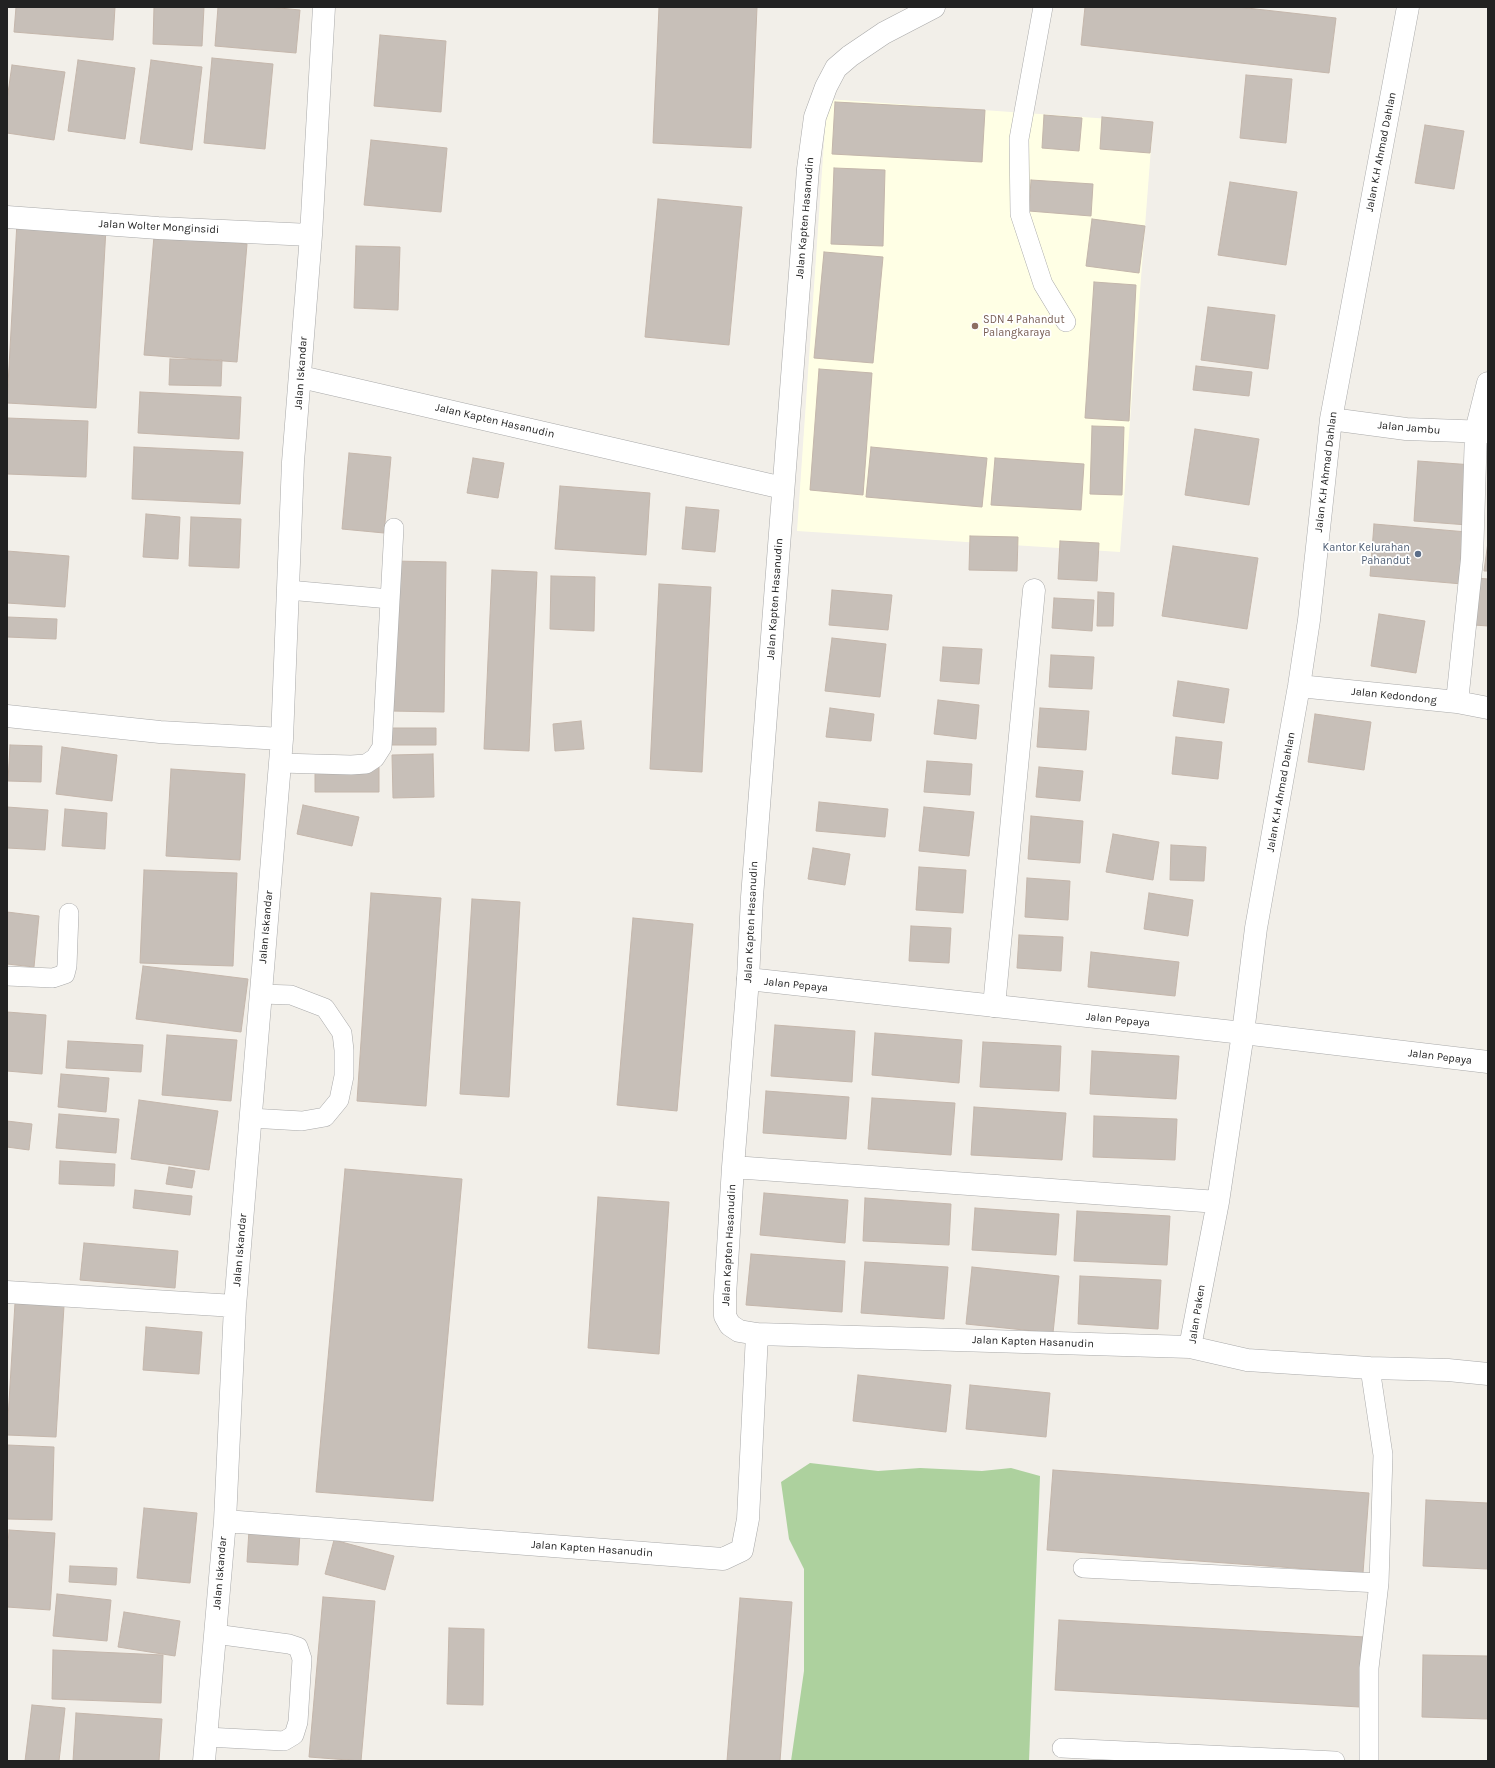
<!DOCTYPE html>
<style>
body{margin:0}
#map{position:relative;width:1495px;height:1768px;overflow:hidden;background:#f2efe9;font-family:Karla,sans-serif}
canvas{display:block}
.frame{position:absolute;inset:0;border:8px solid #222;pointer-events:none}
</style>
<div id="map">
<canvas width="1495" height="1768"></canvas>
<div class="frame"></div>
</div>
<script>
const context = document.querySelector('canvas').getContext('2d');
context.lineJoin = 'round';
function paint(path, color) {
  context.fillStyle = color;
  context.fill(path, 'evenodd');
}
function poly(rows) {
  const path = new Path2D();
  for (const r of rows) {
    path.moveTo(r[0], r[1]);
    for (let i = 2; i < r.length; i += 2) path.lineTo(r[i], r[i + 1]);
  }
  return path;
}
function stroke(path, color, width, dash) {
  context.strokeStyle = color;
  context.lineWidth = width;
  context.lineCap = dash ? 'butt' : 'round';
  context.setLineDash(dash || []);
  context.stroke(path);
}
function drawText(font, color, halo, rows, align = 'center') {
  context.font = font + ' Karla,sans-serif';
  context.lineWidth = 3.5;
  context.setLineDash([]);
  context.textBaseline = 'middle';
  context.strokeStyle = halo;
  context.fillStyle = color;
  for (const [text, x, y, turn = 0] of rows) {
    context.save();
    context.translate(x, y);
    context.rotate((+turn || 0) * Math.PI / 180);
    context.textAlign = isNaN(turn) ? turn : align;
    if (halo) context.strokeText(text, 0, 0);
    context.fillText(text, 0, 0);
    context.restore();
  }
}
const education = poly([
 [827,99,1153,122,1120,552,797,531]
]);
const forest = poly([
 [810,1463,878,1471,920,1468,982,1471,1011,1468,1040,1476,1029,1761,791,1761,804,1671,804,1569,789,1539,781,1482]
]);
const building = poly([
 [16,7,115,7,113,40,14,32,16,7],
 [154,7,204,7,202,46,153,44,154,7],
 [218,7,269,7,300,10,296,53,215,46,218,7],
 [659,7,757,7,751,148,653,143,659,7],
 [1085,7,1238,7,1336,18,1329,73,1081,45,1085,7],
 [380,35,446,41,441,112,374,106,380,35],
 [212,58,273,64,265,149,204,143,212,58],
 [78,60,135,68,125,139,68,131,78,60],
 [151,60,202,67,192,150,140,143,151,60],
 [12,65,65,72,54,140,7,133,7,100,12,65],
 [1246,75,1292,79,1286,143,1240,138,1246,75],
 [835,102,985,110,982,162,832,154,835,102],
 [1044,115,1082,118,1079,151,1042,148,1044,115],
 [1102,117,1153,122,1150,153,1100,149,1102,117],
 [1425,125,1464,131,1454,189,1415,183,1425,125],
 [371,140,447,148,441,212,364,205,371,140],
 [834,168,885,170,883,246,831,244,834,168],
 [1031,180,1093,184,1091,216,1029,211,1031,180],
 [1230,182,1297,192,1286,265,1218,255,1230,182],
 [658,199,742,207,729,345,645,337,658,199],
 [1092,219,1145,226,1139,273,1086,266,1092,219],
 [17,222,106,228,96,408,7,403,17,222],
 [154,236,247,244,237,362,144,355,154,236],
 [356,246,400,247,398,310,354,308,356,246],
 [824,252,883,257,873,363,814,358,824,252],
 [1094,282,1136,285,1129,421,1085,418,1094,282],
 [1208,307,1275,315,1268,369,1201,360,1208,307],
 [170,359,222,360,221,386,169,385,170,359],
 [1196,366,1252,372,1249,396,1193,390,1196,366],
 [819,369,872,373,863,495,810,490,819,369],
 [140,392,241,397,239,439,138,433,140,392],
 [7,418,88,421,86,477,7,474,7,418],
 [1092,426,1124,427,1122,495,1090,494,1092,426],
 [1195,429,1259,439,1249,505,1185,495,1195,429],
 [134,447,243,452,240,504,132,499,134,447],
 [871,447,987,458,982,507,866,497,871,447],
 [349,453,391,457,384,533,342,529,349,453],
 [473,458,504,463,498,498,467,493,473,458],
 [995,458,1084,464,1081,510,991,505,995,458],
 [1418,461,1473,465,1468,525,1414,521,1418,461],
 [560,486,650,493,646,555,555,549,560,486],
 [686,507,719,510,715,552,682,549,686,507],
 [146,514,180,517,178,559,143,557,146,514],
 [191,517,241,519,239,568,189,566,191,517],
 [1374,524,1467,532,1462,584,1370,576,1374,524],
 [970,536,1018,537,1017,571,969,570,970,536],
 [1060,541,1099,543,1097,581,1058,579,1060,541],
 [1488,542,1488,571,1484,571,1488,542],
 [1173,546,1258,558,1247,629,1162,616,1173,546],
 [7,551,69,556,65,607,7,603,7,551],
 [393,561,446,562,444,712,390,711,393,561],
 [492,570,537,572,529,751,484,749,492,570],
 [551,576,595,577,594,631,550,629,551,576],
 [1477,578,1488,579,1488,626,1474,625,1477,578],
 [659,584,711,587,702,772,650,769,659,584],
 [832,590,892,595,888,630,829,625,832,590],
 [1098,592,1114,593,1113,626,1097,626,1098,592],
 [1054,598,1094,600,1092,631,1052,628,1054,598],
 [1379,614,1425,621,1416,673,1371,666,1379,614],
 [7,617,57,619,56,639,7,637,7,617],
 [832,638,886,644,880,697,825,691,832,638],
 [943,647,982,649,979,684,940,681,943,647],
 [1051,655,1094,657,1092,689,1049,687,1051,655],
 [1178,681,1229,689,1224,723,1173,716,1178,681],
 [938,700,979,705,976,739,934,734,938,700],
 [830,708,874,714,871,741,826,737,830,708],
 [1040,708,1089,711,1086,750,1037,747,1040,708],
 [1315,714,1371,722,1364,770,1308,762,1315,714],
 [581,721,584,749,555,751,553,724,581,721],
 [386,728,436,728,436,745,386,745,386,728],
 [1176,737,1222,742,1218,779,1172,774,1176,737],
 [10,745,42,746,41,782,8,781,10,745],
 [62,747,117,755,112,801,56,794,62,747],
 [433,754,434,797,393,798,392,755,433,754],
 [927,761,972,764,970,795,924,792,927,761],
 [315,767,379,767,379,792,315,792,315,767],
 [1039,767,1083,771,1080,801,1036,797,1039,767],
 [171,769,245,774,240,860,166,856,171,769],
 [819,802,888,809,885,837,816,831,819,802],
 [303,805,359,817,352,846,297,834,303,805],
 [7,807,48,810,45,850,7,848,7,807],
 [924,807,974,812,969,856,919,851,924,807],
 [65,809,107,813,105,849,62,846,65,809],
 [1031,816,1083,821,1080,863,1028,859,1031,816],
 [1113,834,1159,842,1153,880,1106,872,1113,834],
 [1171,845,1206,847,1204,881,1170,880,1171,845],
 [813,848,850,854,845,885,808,879,813,848],
 [919,867,966,870,963,913,916,910,919,867],
 [144,870,237,873,233,966,140,963,144,870],
 [1027,878,1070,881,1068,920,1025,917,1027,878],
 [371,893,441,898,426,1106,357,1101,371,893],
 [1149,893,1193,900,1188,936,1144,929,1149,893],
 [472,899,520,902,509,1097,460,1094,472,899],
 [7,912,39,916,34,967,7,964,7,912],
 [633,918,693,924,677,1111,617,1105,633,918],
 [911,926,951,928,949,963,909,961,911,926],
 [1019,935,1063,937,1061,971,1017,968,1019,935],
 [1091,952,1179,962,1175,996,1088,987,1091,952],
 [143,966,248,979,241,1032,136,1019,143,966],
 [7,1012,46,1015,42,1074,7,1071,7,1012],
 [775,1025,855,1031,852,1082,771,1076,775,1025],
 [875,1033,962,1040,959,1083,872,1075,875,1033],
 [167,1035,237,1040,231,1101,162,1095,167,1035],
 [68,1041,143,1045,141,1072,66,1068,68,1041],
 [983,1042,1061,1046,1059,1091,980,1087,983,1042],
 [1092,1051,1179,1056,1176,1099,1090,1094,1092,1051],
 [61,1074,109,1078,106,1112,58,1107,61,1074],
 [766,1091,849,1097,846,1139,763,1133,766,1091],
 [872,1098,955,1103,951,1155,868,1149,872,1098],
 [139,1100,218,1111,209,1170,131,1159,139,1100],
 [974,1107,1066,1113,1062,1160,971,1155,974,1107],
 [59,1114,119,1119,116,1153,56,1148,59,1114],
 [1094,1116,1177,1119,1175,1160,1093,1157,1094,1116],
 [7,1121,32,1124,29,1150,7,1147,7,1121],
 [60,1161,115,1164,114,1186,59,1184,60,1161],
 [169,1167,195,1171,192,1188,166,1184,169,1167],
 [345,1169,462,1179,433,1501,316,1492,345,1169],
 [135,1190,192,1196,190,1215,133,1208,135,1190],
 [764,1193,848,1200,845,1243,760,1235,764,1193],
 [598,1197,669,1202,659,1354,588,1348,598,1197],
 [865,1198,951,1204,949,1245,863,1241,865,1198],
 [975,1208,1059,1214,1056,1255,972,1250,975,1208],
 [1077,1211,1170,1216,1167,1265,1074,1261,1077,1211],
 [84,1243,178,1251,175,1288,80,1280,84,1243],
 [751,1254,845,1261,842,1312,746,1305,751,1254],
 [865,1262,948,1267,944,1319,861,1313,865,1262],
 [972,1267,1059,1276,1053,1333,966,1324,972,1267],
 [1080,1276,1161,1280,1158,1329,1078,1324,1080,1276],
 [15,1303,64,1306,56,1437,7,1435,15,1303],
 [146,1327,202,1332,199,1374,143,1370,146,1327],
 [858,1375,951,1385,946,1432,853,1421,858,1375],
 [970,1385,1050,1393,1046,1437,966,1429,970,1385],
 [7,1445,54,1447,52,1520,7,1519,7,1445],
 [1053,1470,1369,1493,1363,1573,1047,1550,1053,1470],
 [1426,1500,1488,1503,1488,1569,1423,1566,1426,1500],
 [144,1508,197,1513,190,1583,137,1578,144,1508],
 [9,1530,55,1533,50,1610,7,1607,7,1560,9,1530],
 [249,1530,300,1533,298,1565,247,1562,249,1530],
 [334,1540,394,1556,385,1590,325,1574,334,1540],
 [70,1566,117,1568,116,1585,69,1582,70,1566],
 [57,1594,111,1600,107,1641,53,1636,57,1594],
 [323,1597,375,1601,361,1761,309,1757,323,1597],
 [740,1598,792,1602,780,1761,727,1761,740,1598],
 [124,1612,180,1621,175,1656,118,1647,124,1612],
 [1059,1620,1365,1637,1360,1707,1055,1690,1059,1620],
 [449,1628,484,1629,483,1705,447,1704,449,1628],
 [53,1650,163,1655,161,1703,52,1699,53,1650],
 [1423,1655,1488,1656,1488,1719,1422,1717,1423,1655],
 [32,1705,65,1708,59,1761,25,1761,32,1705],
 [76,1713,162,1719,159,1761,73,1761,76,1713]
]);
const service = poly([
 [1043,7,1019,139,1020,214,1043,284,1066,322],
 [288,590,390,599],
 [280,763,351,765,366,764,375,758,382,747,394,528],
 [7,976,53,978,65,974,67,966,69,913],
 [250,1118,302,1121,325,1117,339,1100,344,1076,344,1050,342,1033,325,1008,291,995,261,994],
 [1083,1568,1379,1583],
 [206,1737,284,1741,294,1735,298,1722,302,1659,298,1647,289,1644,215,1634],
 [1062,1748,1335,1761],
 [1369,1761,1369,1668,1379,1583,1383,1455,1370,1368]
]);
const minor = poly([
 [1408,7,1331,419,1309,620,1299,686,1256,928,1243,1033,1218,1202,1190,1347,1247,1360,1370,1368,1448,1370,1488,1374],
 [7,217,158,228,311,235],
 [301,377,783,488],
 [1331,419,1406,429,1488,432],
 [1299,686,1457,702,1488,708],
 [1457,702,1472,559,1476,431,1488,383],
 [7,716,160,732,282,739],
 [748,979,733,1167,725,1296,725,1316,730,1325,739,1331,757,1334,1190,1347],
 [994,1006,1034,590],
 [733,1167,1218,1202],
 [7,1292,235,1306],
 [225,1521,723,1559,742,1550,748,1519,757,1334],
 [204,1761,225,1521,235,1306,282,739,293,462,311,235,324,7]
]);
const tertiary = poly([
 [934,7,884,33,850,56,836,68,826,87,815,117,808,169,752,897,748,979,1243,1033,1488,1062]
]);
const markers = [
 [975,326,4,"#8d6e63"],
 [1418,554,4,"#5c6f8a"]
];
const streetNames = [
 ["Jalan K.H Ahmad Dahlan",1381,152,-79],
 ["Jalan Kapten Hasanudin",805,218,-85],
 ["Jalan Wolter Monginsidi",159,227,3],
 ["Jalan Iskandar",301,373,-86],
 ["Jalan Kapten Hasanudin",495,421,13],
 ["Jalan Jambu",1409,428,5],
 ["Jalan K.H Ahmad Dahlan",1326,472,-83],
 ["Jalan Kapten Hasanudin",775,599,-86],
 ["Jalan Kedondong",1394,696,6],
 ["Jalan K.H Ahmad Dahlan",1281,792,-80],
 ["Jalan Kapten Hasanudin",751,922,-87],
 ["Jalan Iskandar",266,927,-85],
 ["Jalan Pepaya",796,985,6],
 ["Jalan Pepaya",1118,1020,6],
 ["Jalan Pepaya",1440,1057,7],
 ["Jalan Kapten Hasanudin",729,1245,-87],
 ["Jalan Iskandar",240,1250,-85],
 ["Jalan Paken",1197,1314,-81],
 ["Jalan Kapten Hasanudin",1033,1342,2],
 ["Jalan Kapten Hasanudin",592,1549,4],
 ["Jalan Iskandar",220,1573,-85]
];
const educationNames = [
 ["SDN 4 Pahandut",983,320],
 ["Palangkaraya",983,333]
];
const serviceNames = [
 ["Kantor Kelurahan",1410,548],
 ["Pahandut",1410,561]
];
paint(education, '#ffffe5');
paint(forest, '#add19e');
paint(building, '#c7bfb8');
stroke(building, '#c4b6ab', 1);
stroke(service, '#a9a9a9', 20);
stroke(minor, '#a9a9a9', 23);
stroke(tertiary, '#a9a9a9', 23);
stroke(service, '#fff', 19);
stroke(minor, '#fff', 22);
stroke(tertiary, '#fff', 22);
for (const [x, y, r, color] of markers) {
  const dot = new Path2D();
  dot.arc(x, y, r, 0, 2 * Math.PI);
  context.fillStyle = color;
  context.fill(dot);
  stroke(dot, '#fff', 1.5);
}
drawText('11px', '#222', '#fff', streetNames);
drawText('11px', '#785e54', '#fff', educationNames, 'left');
drawText('11px', '#4e5e75', '#fff', serviceNames, 'right');
</script>
